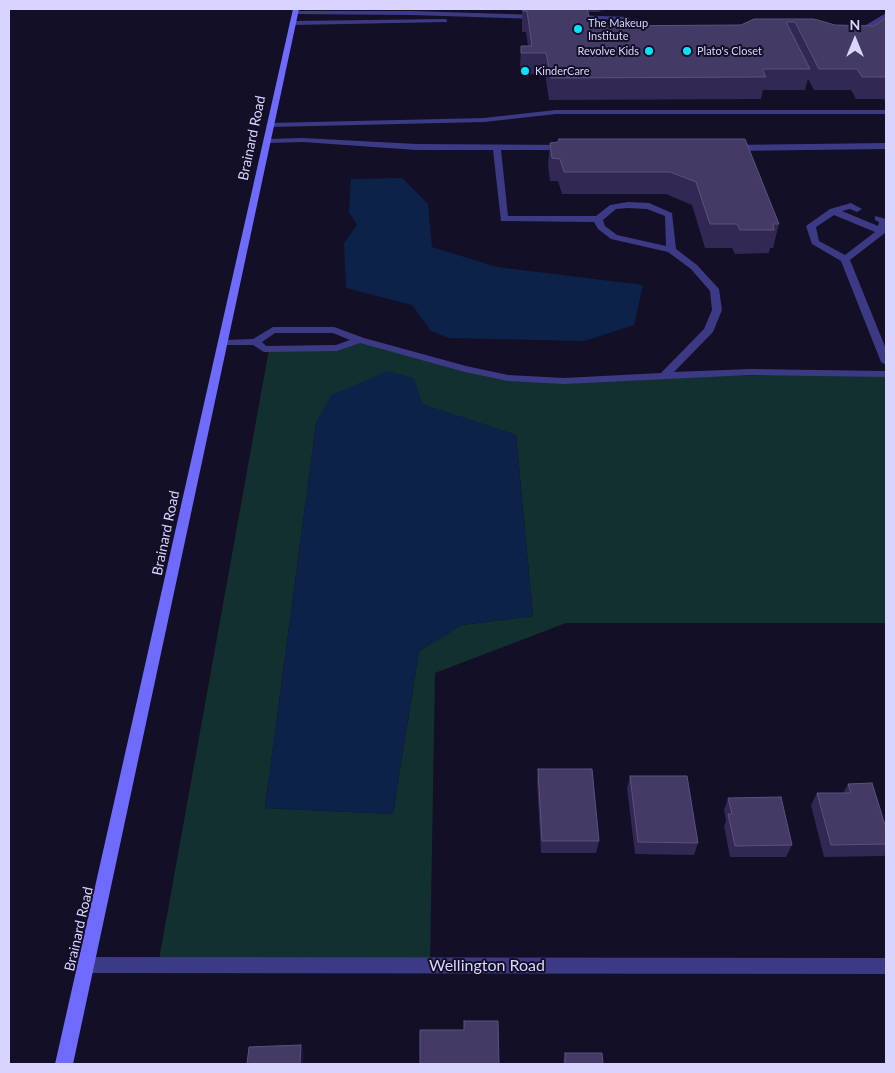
<!DOCTYPE html>
<style>
body{margin:0}
#map{position:relative;width:895px;height:1073px;overflow:hidden;background:#130f26;font-family:Lato,sans-serif}
canvas{display:block}
.frame{position:absolute;inset:0;border:10px solid #d9d4ff;pointer-events:none}
.north{position:absolute;left:830px;top:15px;width:50px;height:50px;-webkit-text-stroke:4px #130f26;paint-order:stroke;rotate:0deg;font-size:14px;font-weight:700;line-height:20px;text-align:center;color:#d9d4ff}
.north::after{content:'';display:block;margin:auto;width:18px;height:22px;background:#d9d4ff;clip-path:polygon(50% 0,100% 100%,50% 72%,0 100%)}
</style>
<div id="map">
<canvas width="895" height="1073"></canvas>
<div class="frame"></div>
<div class="north">N</div>
</div>
<script>
const context = document.querySelector('canvas').getContext('2d');
context.lineJoin = 'round';
function paint(path, color) {
  context.fillStyle = color;
  context.fill(path, 'evenodd');
}
function poly(rows) {
  const path = new Path2D();
  for (const r of rows) {
    path.moveTo(r[0], r[1]);
    for (let i = 2; i < r.length; i += 2) path.lineTo(r[i], r[i + 1]);
  }
  return path;
}
function stroke(path, color, width, dash) {
  context.strokeStyle = color;
  context.lineWidth = width;
  context.lineCap = dash ? 'butt' : 'round';
  context.setLineDash(dash || []);
  context.stroke(path);
}
function drawText(font, color, halo, rows, align = 'center') {
  context.font = font + ' Lato,sans-serif';
  context.lineWidth = 4;
  context.setLineDash([]);
  context.textBaseline = 'middle';
  context.strokeStyle = halo;
  context.fillStyle = color;
  for (const [text, x, y, turn = 0] of rows) {
    context.save();
    context.translate(x, y);
    context.rotate((+turn || 0) * Math.PI / 180);
    context.textAlign = isNaN(turn) ? turn : align;
    if (halo) context.strokeText(text, 0, 0);
    context.fillText(text, 0, 0);
    context.restore();
  }
}
const green = poly([
 [360,340,508,378,564,381,664,376,886,374,886,623,566,623,435,673,430,966,158,965,269,349,337,348],
 [421,404,516,435,533,616,462,625,419,651,393,814,265,808,316,423]
]);
const water = poly([
 [402,178,428,204,432,247,497,267,643,285,634,325,584,341,449,338,431,331,412,305,346,288,344,243,357,225,349,212,351,179],
 [388,371,414,378,422,404,516,435,533,616,462,625,419,651,393,814,265,808,316,423,331,395]
]);
const lane = poly([
 [295,11,412,11,538,15,542,17,538,19,412,15,293,14,293,12,295,11],
 [886,13,886,18,871,29,855,30,851,28,866,25,886,13],
 [573,15,628,17,635,32,642,34,638,36,629,36,623,20,571,18,569,17,573,15],
 [445,19,447,20,447,22,293,25,289,23,293,21,445,19],
 [556,110,886,110,886,114,556,114,484,122,270,127,266,125,270,123,484,118,556,110],
 [303,138,416,144,569,145,569,149,566,150,501,150,508,216,596,216,610,205,628,202,649,203,672,213,676,249,697,265,719,289,722,310,713,332,674,372,750,369,886,371,886,377,750,375,564,384,508,381,465,372,360,343,337,351,264,352,253,345,219,345,218,343,219,341,223,340,253,339,273,327,334,327,364,338,466,366,508,375,564,378,661,373,704,329,712,310,710,291,691,269,668,252,611,239,598,229,594,222,501,221,493,150,416,150,303,142,267,143,263,141,267,139,303,138],
 [628,208,647,209,665,216,666,246,617,235,605,226,603,220,616,209,628,208],
 [275,333,333,333,350,340,336,345,266,346,262,342,275,333],
 [886,143,886,149,731,151,727,148,731,145,886,143],
 [851,203,862,209,857,212,850,209,842,211,878,226,879,222,875,220,875,216,886,219,885,233,850,260,886,349,886,365,881,362,841,261,812,244,806,226,830,209,851,203],
 [834,215,875,232,845,255,819,241,816,227,834,215]
]);
const street = poly([
 [87,957,886,958,886,974,87,973,81,971,78,965,81,959,87,957]
]);
const secondary = poly([
 [293,9,299,9,73,1064,55,1064,293,9]
]);
const wall = poly([
 [522,9,607,9,599,12,588,12,592,26,741,25,754,19,835,25,874,26,886,18,886,103,884,99,856,99,851,90,814,90,808,79,805,90,763,90,761,99,549,100,545,74,520,74,520,68,521,46,528,46,526,32,522,32],
 [745,139,779,224,773,248,770,248,769,253,735,254,732,248,705,248,692,205,666,194,562,194,558,181,550,181,548,165,550,143],
 [538,769,599,841,596,853,541,853,537,781],
 [630,776,698,843,694,855,635,854,627,788],
 [848,784,886,828,886,853,884,856,824,857,811,805,817,793,843,793],
 [728,798,792,845,786,857,730,857,724,826,726,821,724,810],
 [565,1053,603,1064,563,1064]
]);
const shadedWall = poly([
 [600,9,607,9,599,12],
 [301,1045,304,1055,303,1064,300,1064]
]);
const building = poly([
 [523,9,587,9,592,26,741,25,754,19,814,19,835,25,874,26,886,18,886,77,862,77,857,69,819,69,795,22,786,22,810,69,762,69,766,77,551,78,546,53,521,53,521,46,532,46,527,11,523,11,523,9],
 [559,139,745,139,779,224,773,224,774,230,740,230,737,224,710,224,696,182,670,172,564,172,560,159,552,158,550,143,558,142,559,139],
 [538,769,592,769,599,841,542,841,538,769],
 [630,776,687,776,698,843,638,842,630,776],
 [872,783,886,828,886,844,831,845,817,793,851,793,848,784,872,783],
 [781,797,792,845,735,846,728,814,732,814,728,798,781,797],
 [464,1021,498,1021,499,1064,420,1064,420,1030,464,1030,464,1021],
 [301,1045,300,1064,247,1064,249,1047,301,1045],
 [565,1053,602,1053,603,1064,565,1064,565,1053]
]);
const markers = [
 [578,29,5,"#00e5ff"],
 [649,51,5,"#00e5ff"],
 [687,51,5,"#00e5ff"],
 [525,71,5,"#00e5ff"]
];
const farPoinames = [
 ["The Makeup",588,23],
 ["Institute",588,36],
 ["Revolve Kids",639,51,"right"],
 ["Plato's Closet",697,51],
 ["KinderCare",535,71]
];
const streetNames = [
 ["Brainard Road",252,138,-78],
 ["Brainard Road",166,533,-78],
 ["Brainard Road",79,929,-77]
];
const nearStreetnames = [
 ["Wellington Road",487,966]
];
paint(green, '#12302f');
paint(water, '#0c2248');
paint(lane, '#3d3a85');
paint(street, '#3d3a85');
paint(secondary, '#6f6bff');
paint(wall, '#312854');
paint(shadedWall, '#1d163a');
paint(building, '#433a66');
stroke(building, '#5a527e', 1);
for (const [x, y, r, color] of markers) {
  const dot = new Path2D();
  dot.arc(x, y, r, 0, 2 * Math.PI);
  context.fillStyle = color;
  context.fill(dot);
  stroke(dot, '#130f26', 2);
}
drawText('11px', '#d9d4ff', '#130f26', farPoinames, 'left');
drawText('14px', '#d9d4ff', '#130f26', streetNames);
drawText('16px', '#d9d4ff', '#130f26', nearStreetnames);
</script>
